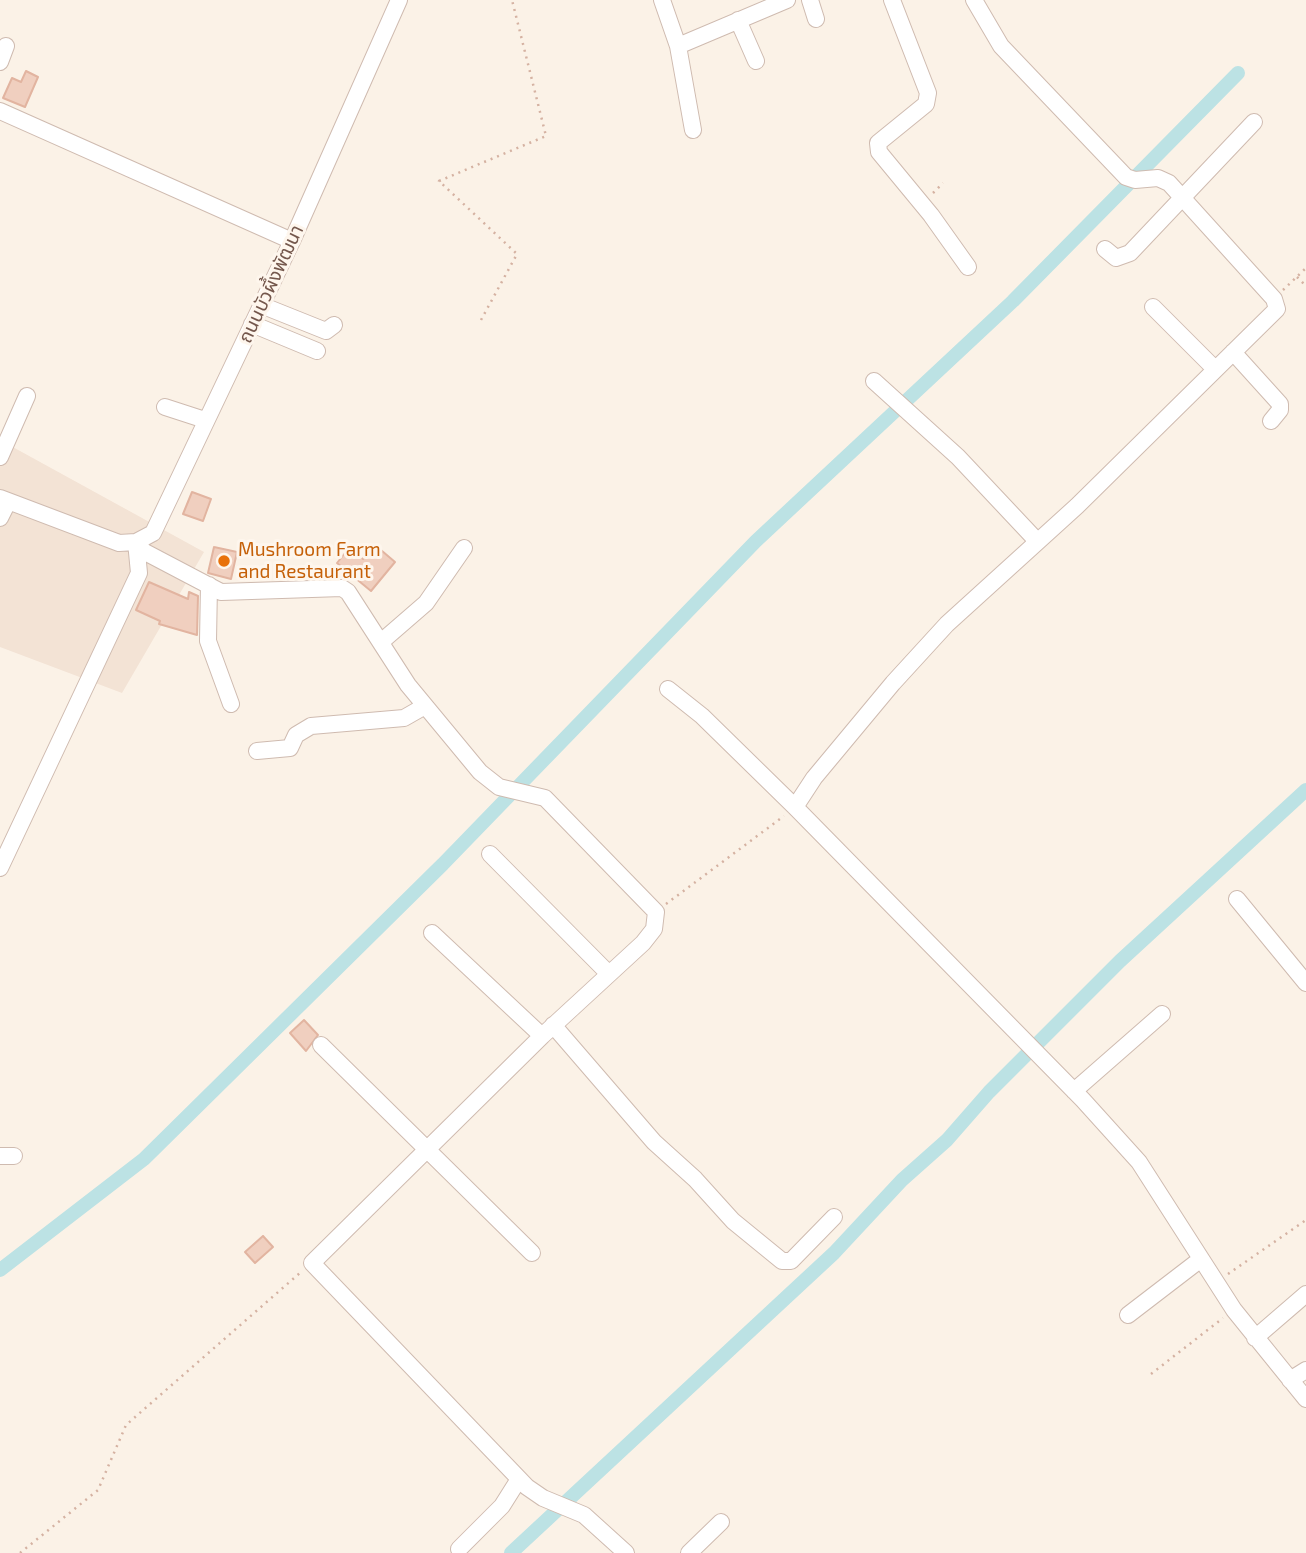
<!DOCTYPE html>
<meta charset="utf-8">
<style>
body{margin:0}
canvas{display:block;background:#fbf2e7}
</style>
<canvas width="1306" height="1553"></canvas>
<script>
const context = document.querySelector('canvas').getContext('2d');
context.lineJoin = 'round';
function paint(path, color) {
  context.fillStyle = color;
  context.fill(path, 'evenodd');
}
function poly(rows) {
  const path = new Path2D();
  for (const r of rows) {
    path.moveTo(r[0], r[1]);
    for (let i = 2; i < r.length; i += 2) path.lineTo(r[i], r[i + 1]);
  }
  return path;
}
function stroke(path, color, width, dash) {
  context.strokeStyle = color;
  context.lineWidth = width;
  context.lineCap = dash ? 'butt' : 'round';
  context.setLineDash(dash || []);
  context.stroke(path);
}
function drawText(font, color, halo, rows, align = 'center') {
  context.font = font + ' "Exo 2","Noto Sans Thai",sans-serif';
  context.lineWidth = 6;
  context.setLineDash([]);
  context.textBaseline = 'middle';
  context.strokeStyle = halo;
  context.fillStyle = color;
  for (const [text, x, y, turn = 0] of rows) {
    context.save();
    context.translate(x, y);
    context.rotate((+turn || 0) * Math.PI / 180);
    context.textAlign = isNaN(turn) ? turn : align;
    if (halo) context.strokeText(text, 0, 0);
    context.fillText(text, 0, 0);
    context.restore();
  }
}
const residential = poly([
 [0,440,204,552,122,693,0,647]
]);
const canal = poly([
 [0,1270,144,1159,443,864,756,541,1013,301,1238,73],
 [511,1553,834,1253,902,1180,947,1140,989,1092,1120,961,1306,790]
]);
const building = poly([
 [26,71,38,77,25,107,3,98,12,78,21,82,26,71],
 [192,492,211,499,203,521,183,514,192,492],
 [375,545,395,562,371,591,337,563,349,548,363,559,375,545],
 [214,547,237,552,231,579,208,573,214,547],
 [149,582,188,599,189,592,198,596,197,635,159,624,160,621,136,610,149,582],
 [304,1020,318,1035,306,1051,290,1033,304,1020],
 [263,1236,273,1247,255,1263,245,1252,263,1236]
]);
const path = poly([
 [933,193,943,183],
 [1297,277,1306,286],
 [1283,290,1306,268],
 [481,320,517,254,439,181,546,136,512,0],
 [666,904,784,816],
 [1228,1274,1306,1220],
 [1151,1374,1223,1318],
 [20,1553,98,1490,126,1425,301,1272]
]);
const minor = poly([
 [662,0,678,46,693,130],
 [810,0,816,19],
 [892,0,928,93,926,104,878,143,879,152,931,215,968,267],
 [738,20,756,61],
 [678,46,787,0],
 [0,62,6,46],
 [0,111,292,241],
 [1105,249,1116,258,1130,253,1254,122],
 [261,305,326,331,334,325],
 [1153,307,1215,369],
 [252,324,317,351],
 [1233,352,1280,404,1280,410,1271,421],
 [874,381,958,457,1037,541],
 [165,407,205,420],
 [0,457,27,396],
 [0,498,119,543,136,542,153,533,292,241,399,0],
 [0,518,8,502],
 [138,542,143,551,221,592,342,588,348,592,408,685,480,772,499,787,545,798,656,912,654,929,643,943,542,1036,312,1263,527,1487,543,1498,584,1515,626,1553],
 [209,585,208,641,231,704],
 [381,642,426,603,464,548],
 [668,689,702,716,795,807,1083,1100,1139,1162,1234,1310,1306,1399],
 [257,751,290,748,296,735,311,726,404,718,425,706],
 [795,807,814,778,893,683,947,624,1077,506,1277,309,1274,299,1169,183,1158,178,1135,180,1126,177,1001,46,974,0],
 [490,854,609,974],
 [0,868,139,573,136,542],
 [1237,899,1306,983],
 [432,933,542,1036],
 [553,1025,654,1142,695,1179,733,1221,782,1261,791,1261,834,1217],
 [321,1045,532,1253],
 [1074,1091,1162,1014],
 [0,1156,14,1156],
 [1128,1315,1201,1259],
 [1255,1338,1306,1294],
 [1290,1380,1306,1370],
 [459,1549,502,1506,519,1479],
 [689,1553,721,1522]
]);
const markers = [
 [224,561,7,"#e8710a"]
];
const streetNames = [
 ["ถนนบัวผึ้งพัฒนา",271,284,-65]
];
const foodNames = [
 ["Mushroom Farm",238,550],
 ["and Restaurant",238,572]
];
paint(residential, '#f3e3d5');
stroke(canal, '#bce2e4', 14);
paint(building, '#f0cfbf');
stroke(building, '#e2b4a0', 2);
stroke(minor, '#cfbbb0', 18);
stroke(path, '#d5b2a2', 2.5, [2, 5]);
stroke(minor, '#fff', 16);
for (const [x, y, r, color] of markers) {
  const dot = new Path2D();
  dot.arc(x, y, r, 0, 2 * Math.PI);
  context.fillStyle = color;
  context.fill(dot);
  stroke(dot, '#fef6ed', 2.5);
}
drawText('19px', '#74574c', '#fef6ed', streetNames);
drawText('19px', '#c56008', '#fef6ed', foodNames, 'left');
</script>
